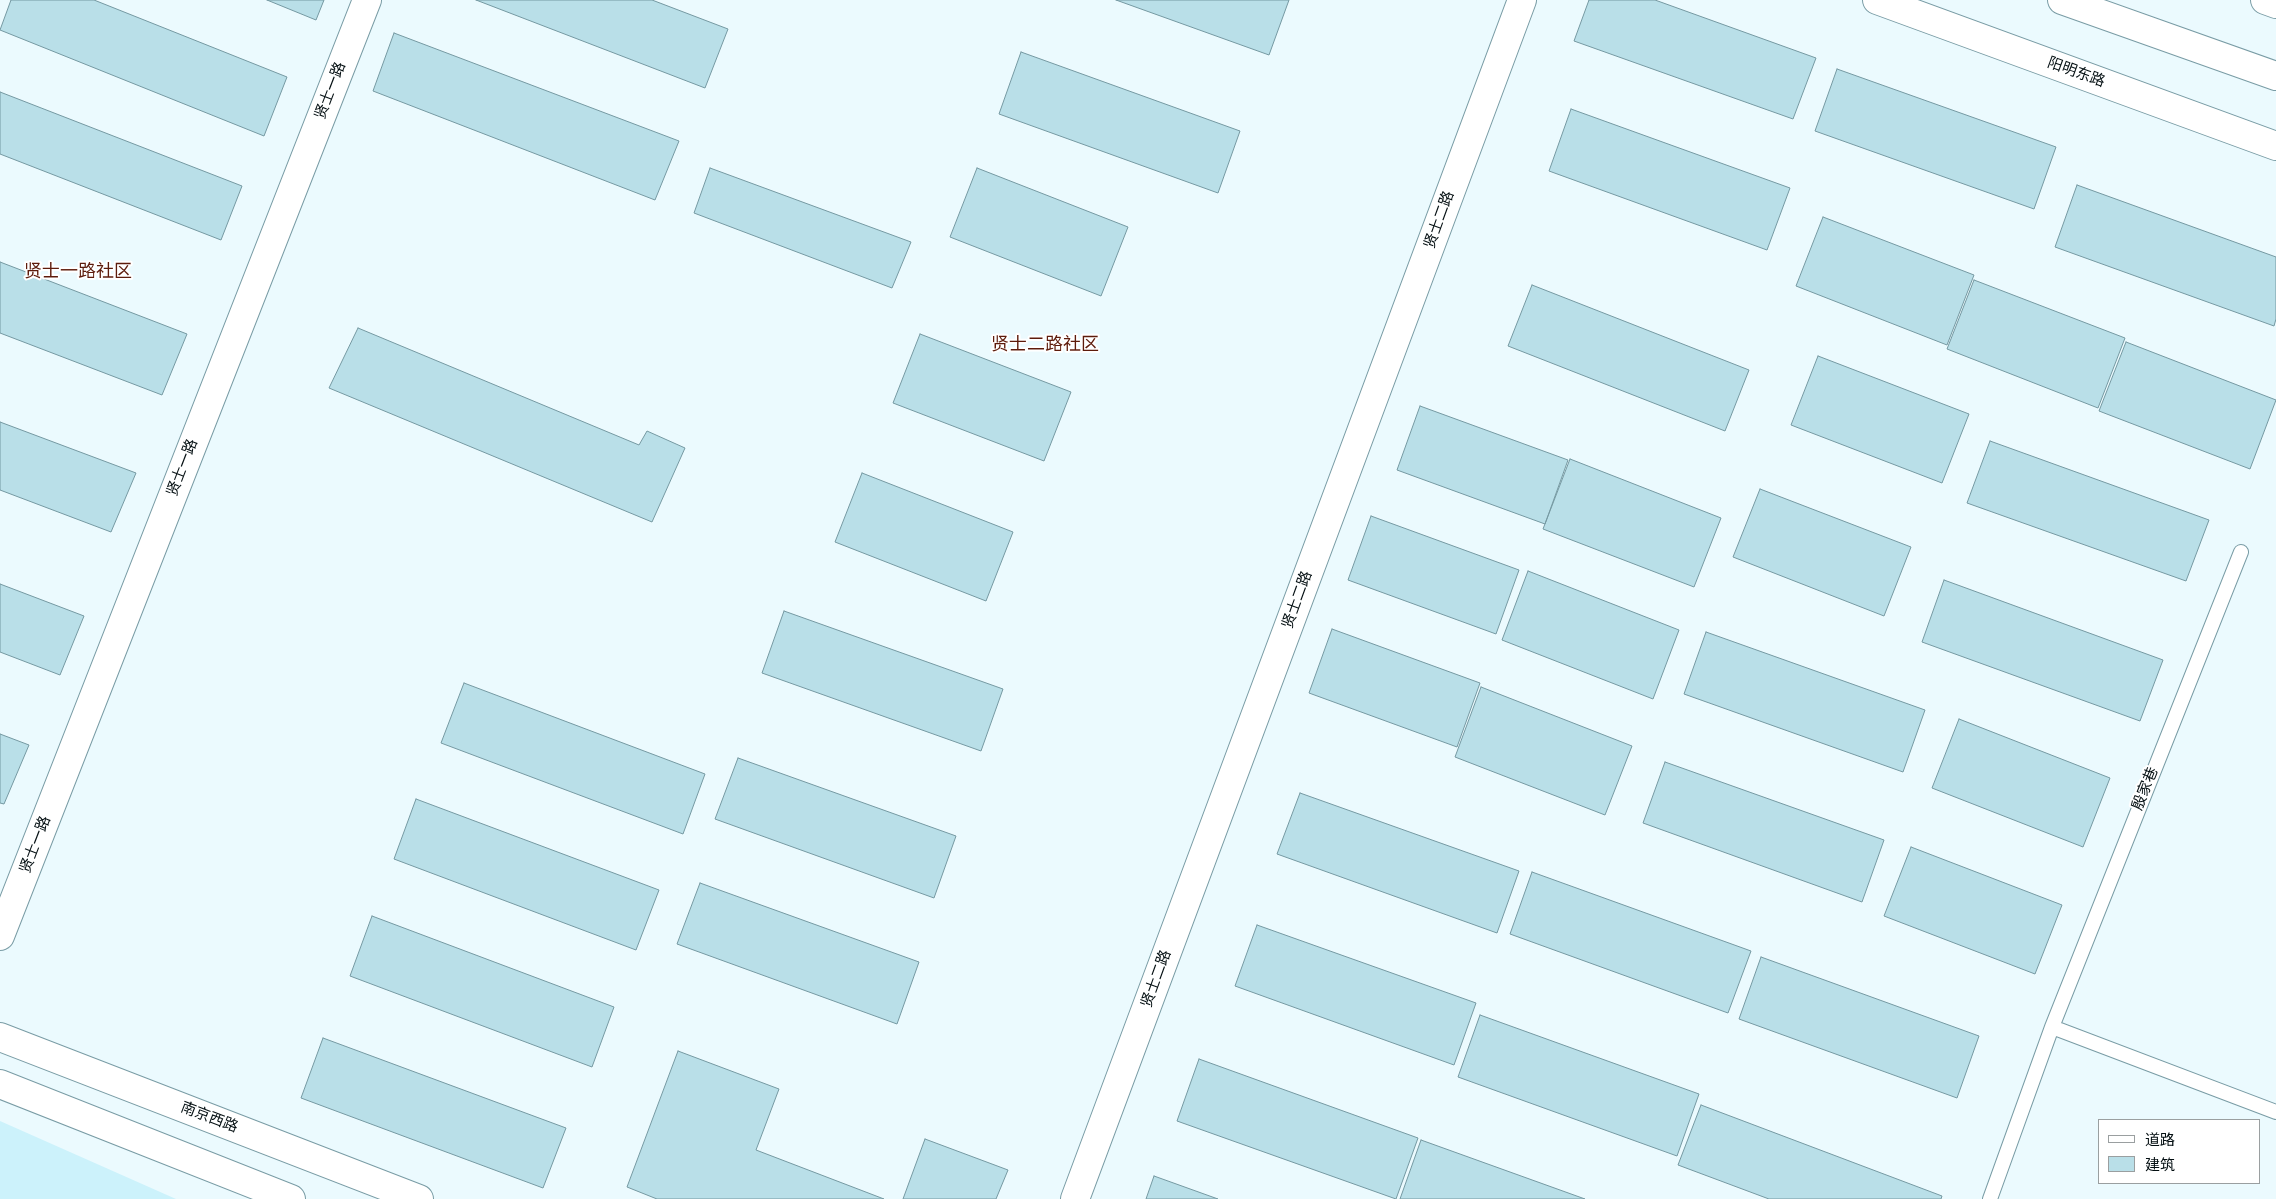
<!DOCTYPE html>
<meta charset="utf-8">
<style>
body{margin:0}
#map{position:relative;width:2276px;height:1199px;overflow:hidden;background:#ebfafe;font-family:"Nunito Sans","Noto Sans SC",sans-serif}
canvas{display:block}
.legend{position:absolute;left:2098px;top:1119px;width:162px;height:65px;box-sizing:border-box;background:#fff;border:1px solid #9a9fa0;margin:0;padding:6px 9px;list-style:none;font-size:15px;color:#030e11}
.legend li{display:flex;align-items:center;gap:10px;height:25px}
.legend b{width:25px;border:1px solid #9a9fa0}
</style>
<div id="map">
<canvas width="2276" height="1199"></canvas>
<ul class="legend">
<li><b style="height:6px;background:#fff"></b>道路</li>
<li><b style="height:14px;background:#b9dfe8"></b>建筑</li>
</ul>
</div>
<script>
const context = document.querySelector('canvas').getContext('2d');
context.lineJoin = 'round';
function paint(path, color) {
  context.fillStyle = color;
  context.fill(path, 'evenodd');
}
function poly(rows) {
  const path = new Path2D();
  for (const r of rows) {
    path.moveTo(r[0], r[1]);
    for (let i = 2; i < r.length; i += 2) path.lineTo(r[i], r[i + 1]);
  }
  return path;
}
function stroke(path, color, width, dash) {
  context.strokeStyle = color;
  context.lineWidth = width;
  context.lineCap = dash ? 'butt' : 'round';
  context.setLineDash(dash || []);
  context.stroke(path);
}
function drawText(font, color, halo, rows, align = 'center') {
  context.font = font + ' "Nunito Sans","Noto Sans SC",sans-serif';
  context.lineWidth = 4;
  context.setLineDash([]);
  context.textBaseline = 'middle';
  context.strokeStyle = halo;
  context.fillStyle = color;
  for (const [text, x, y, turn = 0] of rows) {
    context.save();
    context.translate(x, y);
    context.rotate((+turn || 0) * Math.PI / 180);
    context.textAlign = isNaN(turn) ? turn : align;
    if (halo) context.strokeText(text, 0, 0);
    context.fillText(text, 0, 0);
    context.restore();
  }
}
const built = poly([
 [0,1121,176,1199,0,1199]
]);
const building = poly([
 [11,0,94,0,287,77,264,136,0,30,11,0],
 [267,0,324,0,316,20,267,0],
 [476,0,652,0,728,29,705,88,476,0],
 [1116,0,1289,0,1269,55,1116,0],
 [1589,0,1655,0,1816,58,1793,119,1574,41,1589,0],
 [394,33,679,141,655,200,373,91,394,33],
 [1021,52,1240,131,1218,193,999,114,1021,52],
 [1837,69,2056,147,2034,209,1815,131,1837,69],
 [0,92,242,186,221,240,0,154,0,92],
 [1571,109,1790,188,1767,250,1549,171,1571,109],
 [710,168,911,242,892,288,694,213,710,168],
 [977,168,1128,227,1101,296,950,237,977,168],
 [2077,185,2276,257,2276,319,2274,326,2055,247,2077,185],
 [1823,217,1974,275,1947,345,1796,286,1823,217],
 [0,262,187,334,162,395,0,333,0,262],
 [1974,280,2125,338,2098,408,1947,349,1974,280],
 [1532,285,1749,370,1725,431,1508,346,1532,285],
 [358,328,639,445,647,431,685,448,652,522,329,388,358,328],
 [920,334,1071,392,1044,461,893,403,920,334],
 [2126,342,2276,400,2250,469,2099,411,2126,342],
 [1818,356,1969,414,1942,483,1791,425,1818,356],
 [1420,406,1568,460,1545,524,1397,470,1420,406],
 [0,422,136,473,111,532,0,490,0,422],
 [1990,441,2209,520,2186,581,1967,503,1990,441],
 [1570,459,1721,518,1694,587,1543,529,1570,459],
 [862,473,1013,532,986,601,835,542,862,473],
 [1760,489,1911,547,1884,616,1733,557,1760,489],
 [1371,516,1519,570,1496,634,1348,580,1371,516],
 [1528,571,1679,630,1653,699,1502,640,1528,571],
 [1944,580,2163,660,2140,721,1922,642,1944,580],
 [0,584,84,616,60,675,0,652,0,584],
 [784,611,1003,689,981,751,762,673,784,611],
 [1332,629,1480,683,1457,747,1309,693,1332,629],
 [1706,632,1925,710,1903,772,1684,694,1706,632],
 [464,683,705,774,683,834,441,743,464,683],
 [1481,687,1632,746,1605,815,1455,757,1481,687],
 [1959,719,2110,778,2083,847,1932,788,1959,719],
 [0,734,29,745,4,804,0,803,0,734],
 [738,758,956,836,934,898,715,819,738,758],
 [1665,762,1884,840,1862,902,1643,823,1665,762],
 [1300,793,1519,871,1497,933,1277,854,1300,793],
 [416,799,659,890,636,950,394,859,416,799],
 [1911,847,2062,905,2035,974,1884,916,1911,847],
 [1532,872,1751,951,1728,1013,1510,934,1532,872],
 [700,883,919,962,897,1024,677,944,700,883],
 [372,916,614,1007,592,1067,350,976,372,916],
 [1257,925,1476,1003,1454,1065,1235,986,1257,925],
 [1761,957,1979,1036,1957,1098,1739,1019,1761,957],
 [1480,1015,1699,1094,1677,1156,1458,1077,1480,1015],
 [323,1038,566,1128,543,1188,301,1098,323,1038],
 [678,1051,779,1089,756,1150,884,1199,657,1199,627,1187,678,1051],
 [1199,1059,1418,1138,1396,1199,1177,1121,1199,1059],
 [1701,1105,1942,1196,1941,1199,1769,1199,1678,1165,1701,1105],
 [925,1139,1008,1170,996,1199,903,1199,925,1139],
 [1421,1140,1585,1199,1400,1199,1421,1140],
 [1154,1176,1218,1199,1146,1199,1154,1176]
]);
const service = poly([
 [2052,1027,2276,1112],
 [1990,1199,2052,1027,2241,552]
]);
const tertiary = poly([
 [0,936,367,0],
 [1075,1199,1522,0]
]);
const secondary = poly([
 [1877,0,2276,146],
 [0,1037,419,1199],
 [0,1084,291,1199]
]);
const primary = poly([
 [2062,0,2276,76],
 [2265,0,2276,4]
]);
const streetNames = [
 ["阳明东路",2076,73,20],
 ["贤士一路",331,91,-69],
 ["贤士二路",1440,220,-70],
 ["贤士一路",183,468,-69],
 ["贤士二路",1298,600,-70],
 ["殷家巷",2146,789,-68],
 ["贤士一路",36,845,-69],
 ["贤士二路",1157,979,-70],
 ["南京西路",209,1118,21]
];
const quarterNames = [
 ["贤士一路社区",78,273],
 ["贤士二路社区",1045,346]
];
paint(built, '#ccf2fb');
paint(building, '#b9dfe8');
stroke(building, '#7599a2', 1);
stroke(service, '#799ca5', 16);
stroke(tertiary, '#799ca5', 30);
stroke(secondary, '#799ca5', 30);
stroke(primary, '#799ca5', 30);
stroke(service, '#fff', 14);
stroke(tertiary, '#fff', 28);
stroke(secondary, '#fff', 28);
stroke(primary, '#fff', 28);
drawText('15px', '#030e11', '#fff', streetNames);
drawText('18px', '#5d1b0b', '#fff', quarterNames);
</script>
